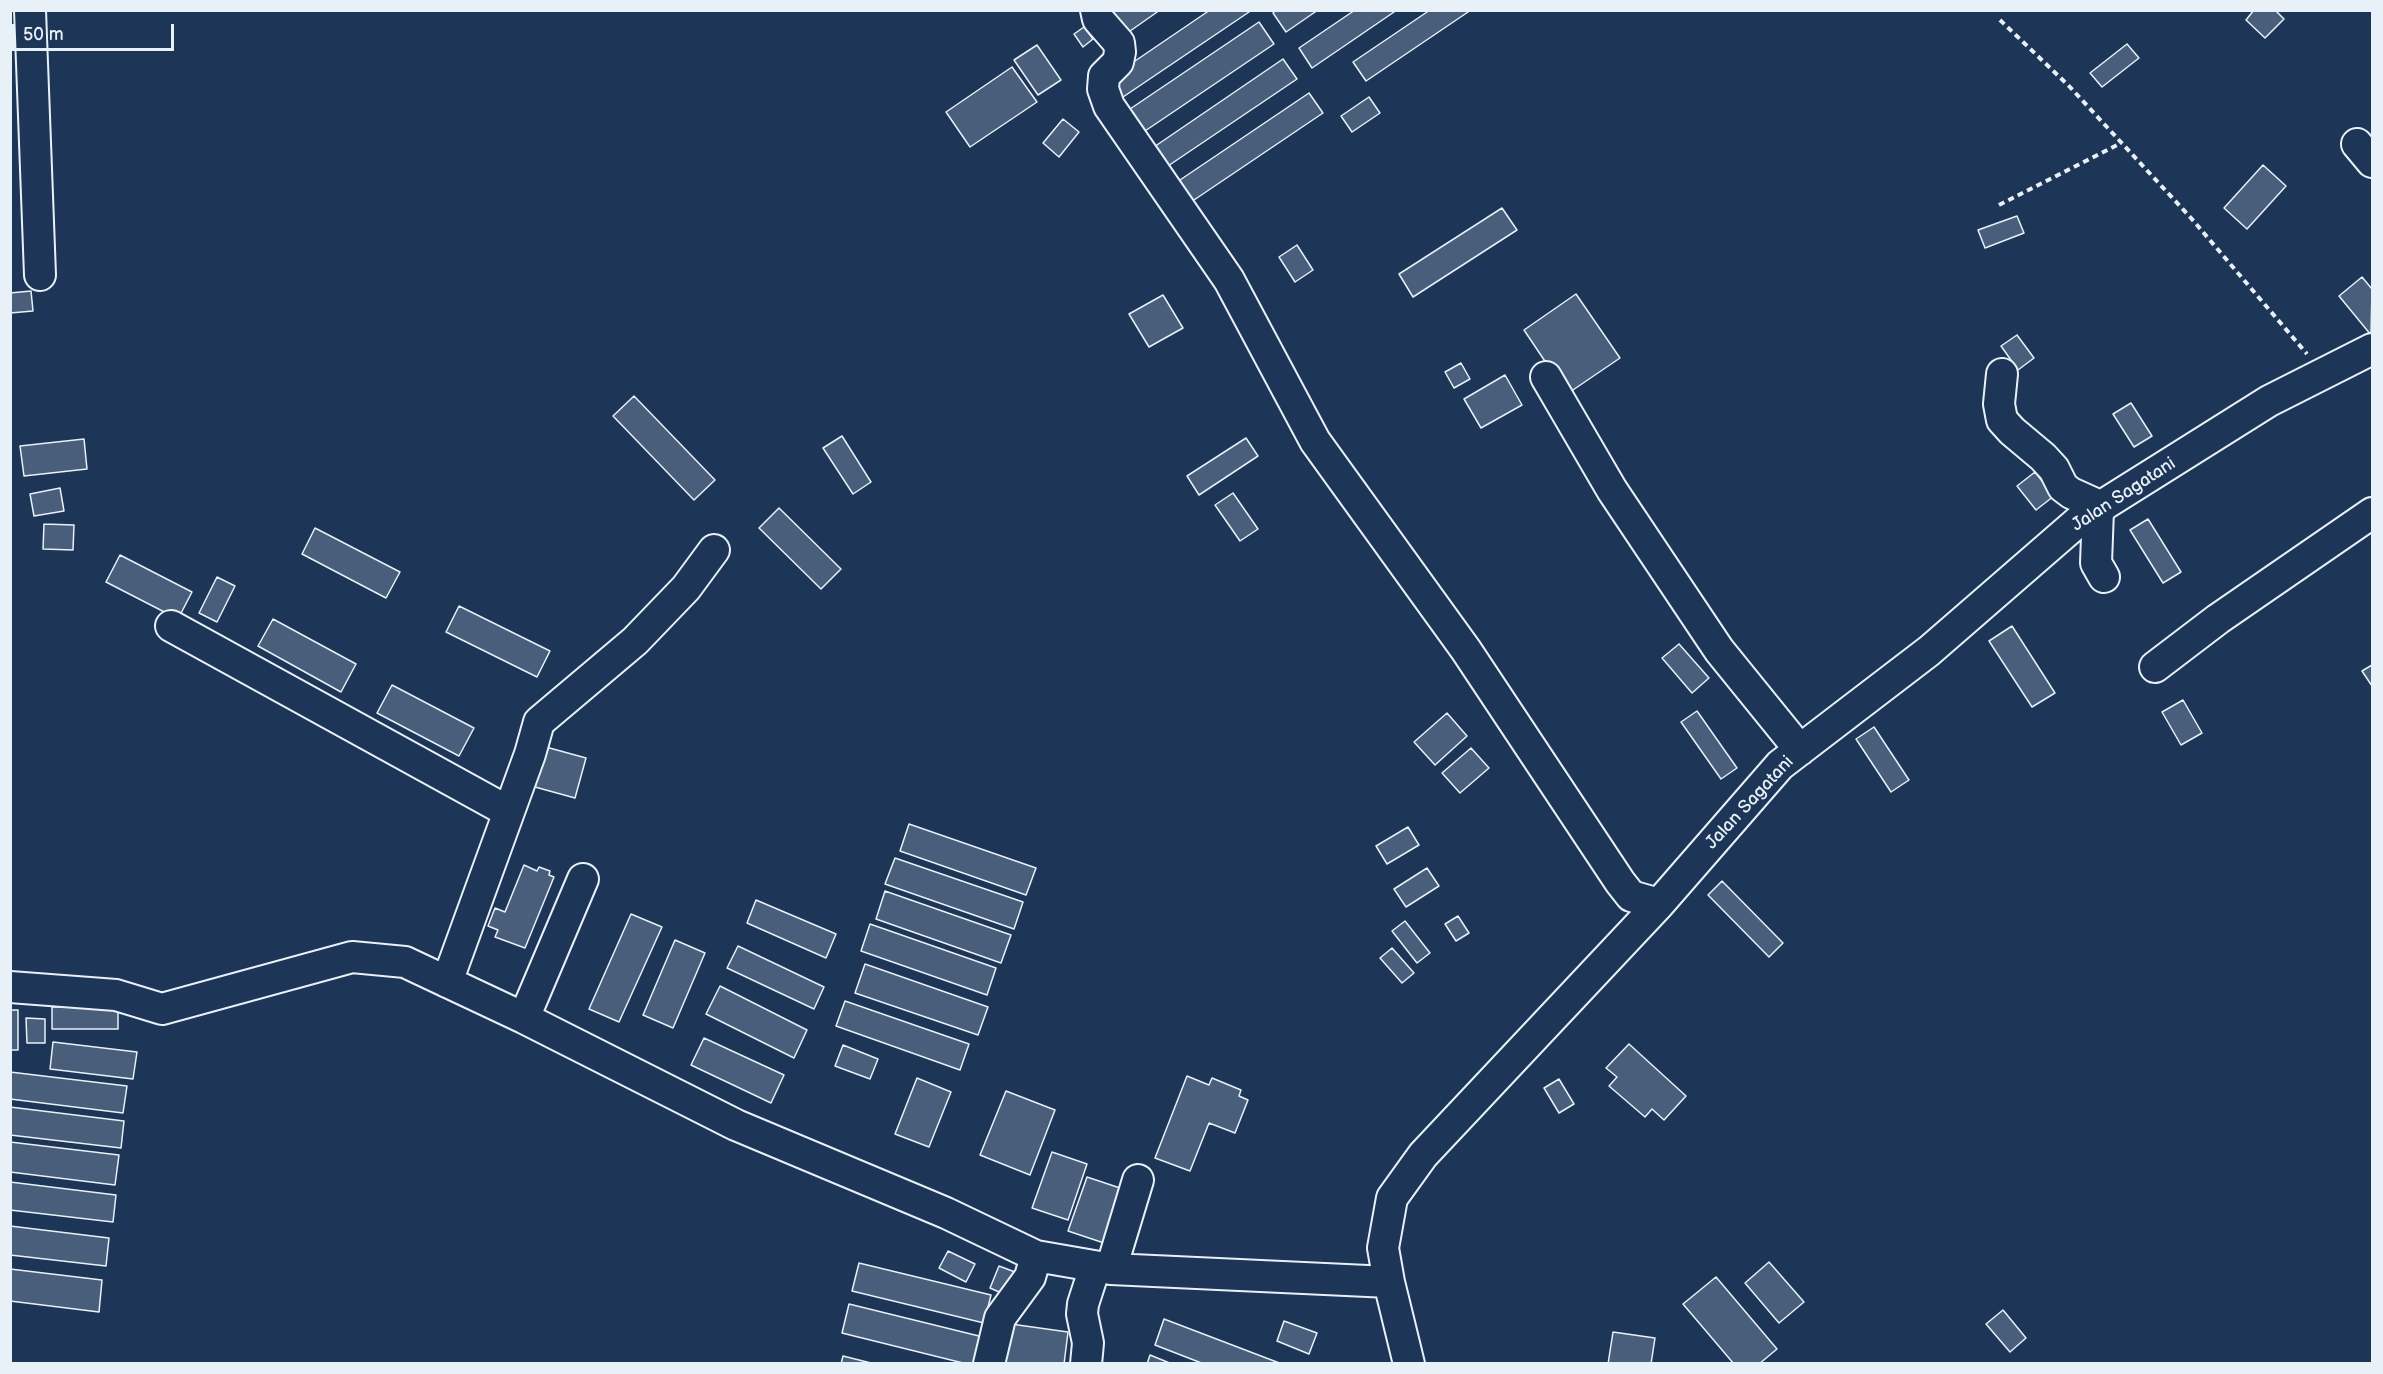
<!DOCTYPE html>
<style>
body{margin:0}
#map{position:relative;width:2383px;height:1374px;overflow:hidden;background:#1d3557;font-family:"Balsamiq Sans",sans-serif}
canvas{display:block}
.frame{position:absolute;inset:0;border:12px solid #e8f1f8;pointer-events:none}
.scale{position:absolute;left:12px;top:24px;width:162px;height:27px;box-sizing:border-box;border:3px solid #e8f1f8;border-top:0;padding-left:8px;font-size:18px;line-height:21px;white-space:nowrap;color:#e8f1f8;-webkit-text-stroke:4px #1d3557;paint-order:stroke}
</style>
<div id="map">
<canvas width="2383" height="1374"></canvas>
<div class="frame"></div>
<div class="scale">50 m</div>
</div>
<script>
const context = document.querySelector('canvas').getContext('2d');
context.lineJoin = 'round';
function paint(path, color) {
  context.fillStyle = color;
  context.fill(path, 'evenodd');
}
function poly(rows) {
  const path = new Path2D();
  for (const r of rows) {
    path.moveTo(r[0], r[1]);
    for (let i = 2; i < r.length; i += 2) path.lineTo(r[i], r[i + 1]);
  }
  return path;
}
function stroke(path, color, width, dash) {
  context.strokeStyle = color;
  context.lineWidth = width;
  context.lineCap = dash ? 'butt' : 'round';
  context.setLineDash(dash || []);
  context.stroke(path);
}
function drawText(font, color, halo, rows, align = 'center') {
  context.font = font + ' "Balsamiq Sans",sans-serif';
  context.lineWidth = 4.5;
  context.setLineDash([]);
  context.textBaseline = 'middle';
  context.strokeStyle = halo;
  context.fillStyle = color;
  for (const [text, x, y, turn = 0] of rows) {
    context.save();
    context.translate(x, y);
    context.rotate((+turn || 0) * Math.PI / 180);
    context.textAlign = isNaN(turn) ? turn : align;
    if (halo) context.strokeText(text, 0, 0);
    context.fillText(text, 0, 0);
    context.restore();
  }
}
const building = poly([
 [1105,10,1160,10,1123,36,1105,10],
 [1210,10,1252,10,1123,97,1110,78,1210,10],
 [1276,10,1318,10,1286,32,1273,13,1276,10],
 [1355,10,1397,10,1312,68,1299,48,1355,10],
 [1430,10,1471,10,1366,81,1353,62,1430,10],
 [2254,10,2275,10,2284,19,2265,38,2246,20,2254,10],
 [1259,22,1274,44,1145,131,1130,109,1259,22],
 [1084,27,1093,39,1083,47,1074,34,1084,27],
 [2127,44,2139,58,2102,87,2090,73,2127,44],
 [1037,45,1061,80,1038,95,1014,60,1037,45],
 [1283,59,1297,79,1165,168,1151,149,1283,59],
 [1012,67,1037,102,970,147,946,112,1012,67],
 [1309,93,1323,113,1191,202,1177,182,1309,93],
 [1369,97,1380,113,1352,132,1341,116,1369,97],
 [1063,119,1079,132,1059,157,1043,143,1063,119],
 [2263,165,2286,186,2247,229,2224,208,2263,165],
 [1502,208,1517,230,1413,297,1399,274,1502,208],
 [2017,216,2024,233,1985,248,1978,230,2017,216],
 [1297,245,1313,270,1295,282,1279,257,1297,245],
 [2362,277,2372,289,2371,335,2339,296,2362,277],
 [31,291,33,311,10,313,10,293,31,291],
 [1576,294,1620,358,1567,394,1524,330,1576,294],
 [1163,295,1183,328,1149,347,1129,314,1163,295],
 [2017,335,2034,358,2018,370,2001,346,2017,335],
 [1461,363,1470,379,1454,388,1445,372,1461,363],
 [1505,375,1522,405,1481,428,1464,399,1505,375],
 [634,396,715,480,694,500,613,416,634,396],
 [2131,403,2152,436,2134,447,2113,414,2131,403],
 [842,436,871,482,853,494,823,448,842,436],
 [1246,438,1258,456,1199,495,1187,476,1246,438],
 [84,439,87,469,24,476,20,446,84,439],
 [2035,472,2054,496,2036,510,2017,486,2035,472],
 [60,488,64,511,34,516,30,494,60,488],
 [1233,493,1258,529,1240,541,1215,505,1233,493],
 [779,508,841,569,821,589,759,528,779,508],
 [2148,519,2181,572,2163,583,2130,530,2148,519],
 [44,524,74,525,73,550,43,549,44,524],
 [315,528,400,572,386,598,302,554,315,528],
 [120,555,192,592,178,619,106,582,120,555],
 [217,577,235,586,217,622,199,613,217,577],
 [459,606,550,651,537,677,446,632,459,606],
 [273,619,356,664,341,692,258,646,273,619],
 [2012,626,2055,693,2032,707,1989,641,2012,626],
 [1679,644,1709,678,1692,693,1662,658,1679,644],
 [2372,665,2372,686,2362,671,2372,665],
 [392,685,474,728,459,756,377,713,392,685],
 [2183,700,2202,733,2181,745,2162,712,2183,700],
 [1697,711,1737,768,1721,779,1681,722,1697,711],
 [1447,713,1467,736,1435,765,1414,742,1447,713],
 [1874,727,1909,780,1891,792,1856,739,1874,727],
 [546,747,586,758,575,798,535,787,546,747],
 [1471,748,1489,768,1460,793,1442,773,1471,748],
 [909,824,1036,868,1026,895,900,851,909,824],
 [1408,827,1419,845,1387,864,1376,846,1408,827],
 [895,858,1023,902,1014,929,885,884,895,858],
 [524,865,537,871,539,867,550,871,549,875,554,877,525,948,495,937,498,930,488,926,495,908,505,912,524,865],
 [1427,868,1439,886,1406,907,1394,889,1427,868],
 [1722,881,1783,943,1769,957,1708,895,1722,881],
 [885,891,1011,935,1001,963,876,919,885,891],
 [756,900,836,934,826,958,747,923,756,900],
 [631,914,662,927,619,1022,589,1009,631,914],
 [1458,916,1469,933,1456,941,1445,924,1458,916],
 [1405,921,1430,953,1417,963,1392,931,1405,921],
 [870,924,996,968,987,995,861,951,870,924],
 [675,940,705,953,673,1028,643,1015,675,940],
 [738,946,824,987,814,1009,727,968,738,946],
 [1392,948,1414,973,1402,983,1380,958,1392,948],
 [865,964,988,1007,978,1035,855,993,865,964],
 [720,986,807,1030,794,1058,706,1014,720,986],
 [845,1001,969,1044,960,1070,836,1026,845,1001],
 [52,1007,118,1007,118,1029,52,1029,52,1007],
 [10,1010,18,1010,18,1050,10,1050,10,1010],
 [26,1018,45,1019,45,1043,27,1043,26,1018],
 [704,1038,784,1075,771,1103,691,1065,704,1038],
 [53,1042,137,1052,133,1079,50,1069,53,1042],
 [1629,1044,1686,1096,1664,1120,1652,1109,1645,1117,1609,1086,1617,1077,1606,1068,1629,1044],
 [843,1045,878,1059,870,1079,835,1066,843,1045],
 [10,1072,127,1086,123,1113,10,1099,10,1072],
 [1187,1076,1209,1085,1212,1078,1241,1090,1239,1096,1248,1100,1235,1133,1209,1123,1190,1171,1155,1158,1187,1076],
 [917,1078,951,1092,929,1147,895,1134,917,1078],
 [1559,1079,1574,1104,1559,1113,1544,1088,1559,1079],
 [1006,1091,1055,1110,1030,1175,980,1155,1006,1091],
 [10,1107,124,1121,121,1148,10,1135,10,1107],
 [10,1142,119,1155,115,1185,10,1172,10,1142],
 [1052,1152,1087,1164,1068,1220,1032,1208,1052,1152],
 [1087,1177,1126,1190,1107,1244,1068,1231,1087,1177],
 [10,1182,116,1195,113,1222,10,1210,10,1182],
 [10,1226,109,1238,106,1266,10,1255,10,1226],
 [948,1251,975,1264,966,1282,939,1268,948,1251],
 [1769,1262,1804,1302,1779,1323,1745,1283,1769,1262],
 [859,1263,991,1295,984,1323,852,1291,859,1263],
 [999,1266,1015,1272,1006,1295,990,1288,999,1266],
 [10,1269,102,1280,99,1312,10,1301,10,1269],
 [1716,1277,1777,1349,1759,1364,1734,1364,1683,1304,1716,1277],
 [849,1304,983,1337,977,1364,967,1364,842,1333,849,1304],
 [2003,1310,2026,1338,2010,1352,1986,1324,2003,1310],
 [1164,1319,1282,1364,1204,1364,1155,1345,1164,1319],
 [1284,1321,1317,1333,1309,1354,1277,1341,1284,1321],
 [1011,1324,1068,1332,1064,1364,1005,1364,1011,1324],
 [1613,1332,1655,1338,1651,1364,1608,1364,1613,1332],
 [1150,1355,1172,1364,1147,1364,1150,1355],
 [843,1356,875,1364,841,1364,843,1356]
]);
const path = poly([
 [2000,20,2069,86,2191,218,2307,354],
 [1999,205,2121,143]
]);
const minor = poly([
 [30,10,40,275],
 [1096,10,1098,19,1119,43,1120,52,1118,62,1104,76,1103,89,1109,106,1229,280,1315,441,1466,650,1620,882,1631,896,1659,904],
 [2357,144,2372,162],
 [2002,374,1999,404,2002,420,2012,431,2043,457,2054,469,2063,487,2071,493,2102,507],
 [1546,377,1612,490,1719,650,1800,750],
 [2098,510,2096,563,2104,577],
 [171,626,509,812],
 [2155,667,2218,619,2372,513],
 [447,982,530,754,539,722,635,641,686,588,714,550],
 [10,987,116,995,162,1009,352,957,405,962,524,1018,736,1125,946,1213,1036,1256,1111,1269,1389,1282],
 [524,1018,583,879],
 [1111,1269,1138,1180],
 [989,1364,1000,1318,1030,1277,1036,1256],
 [1086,1364,1088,1343,1082,1314,1083,1304,1095,1267],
 [1409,1364,1389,1282,1383,1248,1392,1198,1423,1155,1659,904,1780,765,1929,651,2081,519,2269,401,2372,349]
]);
const streetNames = [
 ["Jalan Sagatani",2124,495,-33],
 ["Jalan Sagatani",1750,803,-47]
];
paint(building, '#495e7a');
stroke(building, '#e8f1f8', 1.5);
stroke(minor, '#e8f1f8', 34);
stroke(path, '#e8f1f8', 4, [6, 4.5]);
stroke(minor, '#1d3557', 30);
drawText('18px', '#e8f1f8', '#1d3557', streetNames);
</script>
